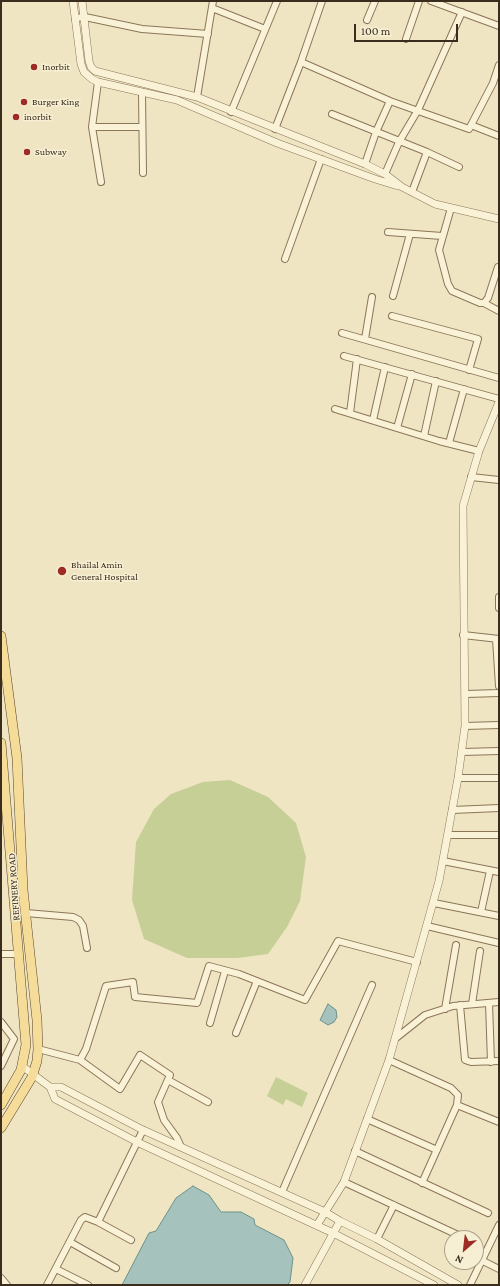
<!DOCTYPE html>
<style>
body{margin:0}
#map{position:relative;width:500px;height:1286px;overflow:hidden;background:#f0e5c3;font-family:"Crimson Pro",serif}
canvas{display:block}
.frame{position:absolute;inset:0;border:2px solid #3a2d1e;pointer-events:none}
.north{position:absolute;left:444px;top:1230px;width:40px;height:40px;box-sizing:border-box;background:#f7efd3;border:1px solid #aba18b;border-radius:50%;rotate:208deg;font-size:11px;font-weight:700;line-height:16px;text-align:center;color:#3a2d1e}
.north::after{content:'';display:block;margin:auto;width:14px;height:18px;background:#9d2c26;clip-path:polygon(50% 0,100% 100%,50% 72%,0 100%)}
.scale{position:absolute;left:354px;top:24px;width:104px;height:18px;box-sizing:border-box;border:2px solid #3a2d1e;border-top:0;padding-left:5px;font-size:12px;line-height:14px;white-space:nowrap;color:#3a2d1e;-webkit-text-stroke:3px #f7efd3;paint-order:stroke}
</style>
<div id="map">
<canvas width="500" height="1286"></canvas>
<div class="frame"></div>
<div class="north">N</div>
<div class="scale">100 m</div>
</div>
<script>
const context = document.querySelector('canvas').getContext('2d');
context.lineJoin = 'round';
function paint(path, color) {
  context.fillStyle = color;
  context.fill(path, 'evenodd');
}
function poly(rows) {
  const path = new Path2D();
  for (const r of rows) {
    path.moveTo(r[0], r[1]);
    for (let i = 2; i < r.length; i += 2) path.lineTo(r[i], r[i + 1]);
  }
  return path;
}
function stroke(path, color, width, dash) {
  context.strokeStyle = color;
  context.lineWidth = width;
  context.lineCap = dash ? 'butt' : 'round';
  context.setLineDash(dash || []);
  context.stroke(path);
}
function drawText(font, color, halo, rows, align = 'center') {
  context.font = font + ' "Crimson Pro",serif';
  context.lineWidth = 3;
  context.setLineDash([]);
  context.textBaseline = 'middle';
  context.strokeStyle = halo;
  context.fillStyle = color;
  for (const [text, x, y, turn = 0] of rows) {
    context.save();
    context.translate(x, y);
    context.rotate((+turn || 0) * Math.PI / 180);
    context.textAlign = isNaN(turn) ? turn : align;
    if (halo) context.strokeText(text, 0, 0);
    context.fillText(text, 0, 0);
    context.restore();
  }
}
const green = poly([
 [230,780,268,797,296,823,306,857,300,901,287,927,268,954,237,958,187,958,144,939,132,900,136,842,154,809,171,794,203,782],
 [276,1077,308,1093,302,1107,286,1099,283,1105,267,1096]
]);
const water = poly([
 [328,1004,336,1010,337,1017,334,1022,328,1025,320,1020,328,1004],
 [193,1186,209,1195,221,1212,241,1212,254,1219,255,1225,284,1240,293,1258,290,1282,287,1285,122,1285,149,1233,156,1231,176,1198,193,1186]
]);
const minor = poly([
 [431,1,499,26],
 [212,8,265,29],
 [75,18,85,17,142,29,208,34],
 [367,20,375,1],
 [406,39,419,1],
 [301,62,390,101,469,129,493,83,499,65],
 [98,82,92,127,101,182],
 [142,92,143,173],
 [197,97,213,1],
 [231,112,277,1],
 [332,114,427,152,459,167],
 [471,125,499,136],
 [92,127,142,127],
 [275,129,301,62,322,1],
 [365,164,376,132,390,101],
 [385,174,399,142,418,110,462,12],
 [412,192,427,152],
 [451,208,439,250,448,284,452,291,480,303,484,303,488,298,498,267],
 [388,232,442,236],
 [285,259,321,159],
 [393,296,410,234],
 [484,303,499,311],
 [392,316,478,339,469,370],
 [342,333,499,378],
 [365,339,372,297],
 [344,356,499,399],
 [335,409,439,441,479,451],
 [350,413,357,359],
 [373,420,385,367],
 [397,428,412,374],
 [424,436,436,381],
 [449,443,464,389],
 [471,477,499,480],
 [499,597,499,608],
 [463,635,499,639],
 [496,639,499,686],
 [466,694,499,693],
 [465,726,499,725],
 [462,752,499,751],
 [458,778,499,778],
 [452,810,499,808],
 [448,835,499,835],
 [443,861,499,872],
 [434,903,499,916],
 [481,912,490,871],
 [26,913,73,917,79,920,83,926,87,948],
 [427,926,499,943],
 [1,954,17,954],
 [489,1003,491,1062],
 [472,1004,480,951],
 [460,1005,465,1060,471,1062,499,1061],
 [445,1009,456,945],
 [1,1022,14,1039,1,1066],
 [210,1023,225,971],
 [236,1033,257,981],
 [396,1038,425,1015,453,1006,499,1002],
 [38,1049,80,1060,86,1049,106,986,133,982,135,997,197,1003,209,966,239,974,305,1000,338,941,417,962],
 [80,1060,120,1089,140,1055,170,1075,158,1102,164,1120,177,1138,181,1147],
 [389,1060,451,1088,458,1095,457,1105,499,1122],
 [168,1080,208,1102],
 [367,1119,437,1150],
 [355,1151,488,1213],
 [344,1182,458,1235],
 [422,1183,457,1105],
 [282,1192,372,985],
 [98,1222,143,1130],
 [377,1239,394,1205],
 [70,1242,116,1268],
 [481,1260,499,1269],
 [56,1269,88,1285],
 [1,1278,7,1285],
 [47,1285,81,1220,85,1217,98,1222,131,1240],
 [470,1285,499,1225]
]);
const tertiary = poly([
 [73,1,81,64,84,72,92,79,98,82,177,100,277,143,375,179,398,186],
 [82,1,89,61,91,67,95,71,197,97,365,164,385,174,402,187,435,204,499,219],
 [22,1066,50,1087,55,1099,137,1142,333,1233,434,1285],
 [50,1087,61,1087,143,1130,325,1212,340,1221,377,1239,458,1285],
 [317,1225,344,1182,389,1060,439,881,458,778,465,726,463,506,479,451,499,402],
 [305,1285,340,1221]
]);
const primary = poly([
 [1,636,17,758,23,890,37,1020,38,1049,37,1061,32,1077,1,1128],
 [1,743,26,1045,21,1070,1,1105]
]);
const markers = [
 [34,67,4,"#9d2c26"],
 [24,102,4,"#9d2c26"],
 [16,117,4,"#9d2c26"],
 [27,152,4,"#9d2c26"],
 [62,571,5,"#9d2c26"]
];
const poiNames = [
 ["Inorbit",42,67],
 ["Burger King",32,102],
 ["inorbit",24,117],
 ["Subway",35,152],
 ["Bhailal Amin",71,565],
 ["General Hospital",71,577]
];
const streetNames = [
 ["REFINERY ROAD",14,887,-94]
];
paint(green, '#c5cf96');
paint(water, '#a5c3bc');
stroke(water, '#6b918a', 1);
stroke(minor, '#8b7659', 8);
stroke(tertiary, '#8b7659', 8);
stroke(primary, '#59442d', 10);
stroke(minor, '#faf2d7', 6);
stroke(tertiary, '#faf2d7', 7);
stroke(primary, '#f5dd99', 9);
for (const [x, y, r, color] of markers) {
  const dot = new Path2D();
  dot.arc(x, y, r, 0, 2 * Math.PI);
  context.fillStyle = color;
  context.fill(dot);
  stroke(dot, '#f7efd3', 1.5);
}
drawText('10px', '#3a2d1e', '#f7efd3', poiNames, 'left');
drawText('10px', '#3a2d1e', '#f7efd3', streetNames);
</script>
